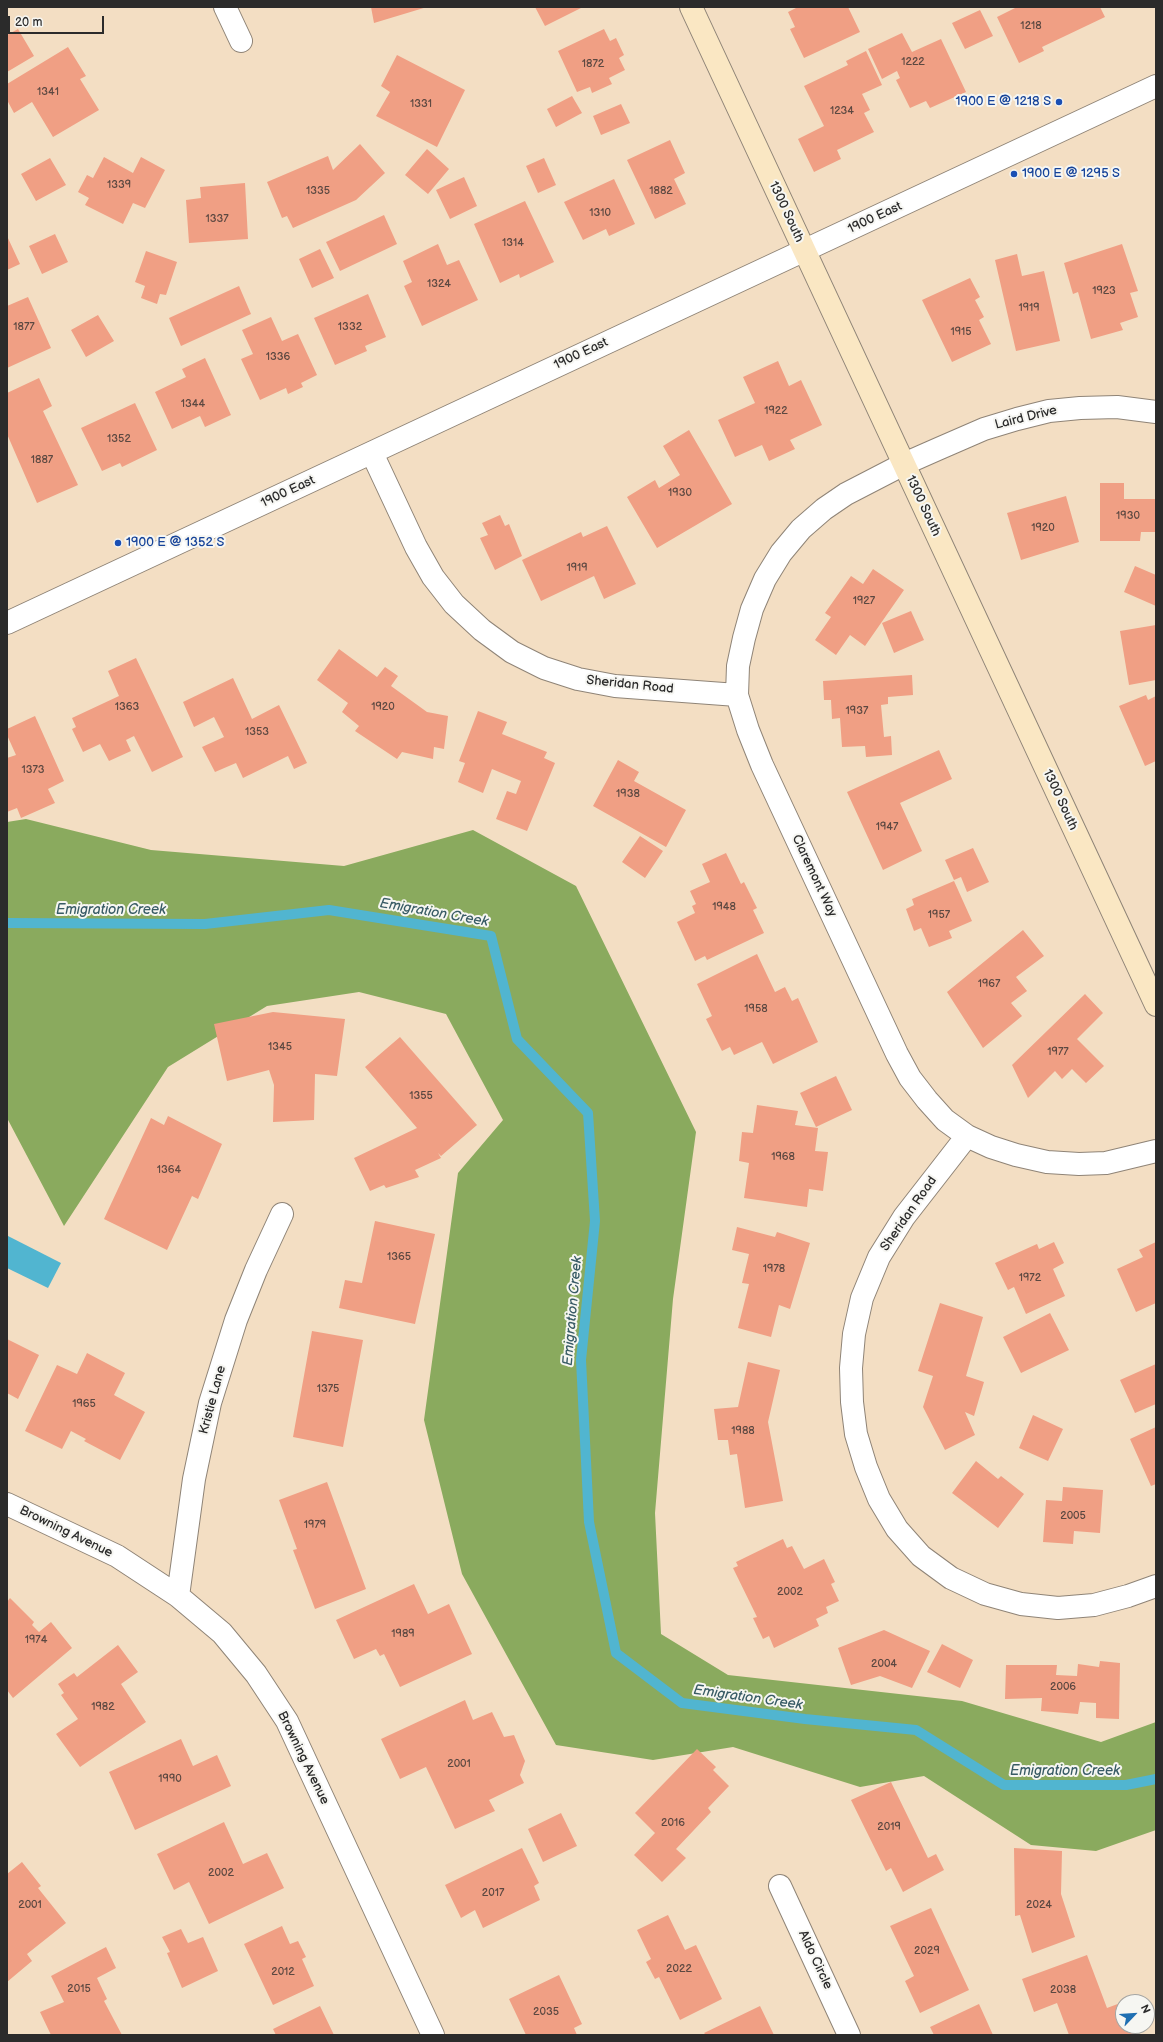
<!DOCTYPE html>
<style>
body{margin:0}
#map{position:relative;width:1163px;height:2042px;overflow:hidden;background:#f3dec3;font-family:"Balsamiq Sans",sans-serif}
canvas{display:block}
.frame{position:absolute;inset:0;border:8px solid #2b2b2b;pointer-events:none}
.north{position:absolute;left:1115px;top:1994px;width:40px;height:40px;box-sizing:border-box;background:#f6f6f2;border:1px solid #a5a5a2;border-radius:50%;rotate:65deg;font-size:11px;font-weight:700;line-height:16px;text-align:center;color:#2b2b2b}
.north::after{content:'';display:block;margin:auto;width:14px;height:18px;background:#1f6fb2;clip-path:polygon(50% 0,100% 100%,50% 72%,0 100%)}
.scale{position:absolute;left:8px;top:16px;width:96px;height:18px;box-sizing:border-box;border:2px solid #2b2b2b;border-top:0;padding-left:5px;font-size:12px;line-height:14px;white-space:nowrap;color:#2b2b2b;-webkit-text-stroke:3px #f6f6f2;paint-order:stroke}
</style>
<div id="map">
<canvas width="1163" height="2042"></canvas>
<div class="frame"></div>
<div class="north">N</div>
<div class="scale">20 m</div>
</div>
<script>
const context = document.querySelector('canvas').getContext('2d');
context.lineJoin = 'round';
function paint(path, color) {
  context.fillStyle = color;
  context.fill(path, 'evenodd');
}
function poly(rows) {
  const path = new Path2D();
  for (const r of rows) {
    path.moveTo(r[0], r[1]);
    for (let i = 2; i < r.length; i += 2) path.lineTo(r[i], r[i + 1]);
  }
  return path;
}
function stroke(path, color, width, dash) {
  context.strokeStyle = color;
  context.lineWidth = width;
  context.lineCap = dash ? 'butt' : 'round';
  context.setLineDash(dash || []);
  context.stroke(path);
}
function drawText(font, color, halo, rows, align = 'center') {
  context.font = font + ' "Balsamiq Sans",sans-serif';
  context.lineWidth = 4;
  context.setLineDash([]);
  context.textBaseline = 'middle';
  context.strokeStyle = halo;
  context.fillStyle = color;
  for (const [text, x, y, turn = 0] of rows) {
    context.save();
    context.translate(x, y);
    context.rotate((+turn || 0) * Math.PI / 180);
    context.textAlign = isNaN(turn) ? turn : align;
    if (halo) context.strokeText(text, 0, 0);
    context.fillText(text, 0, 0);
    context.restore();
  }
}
const forest = poly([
 [26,819,151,850,344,866,473,830,576,886,696,1132,673,1299,655,1513,661,1634,728,1675,962,1701,1101,1742,1156,1722,1156,1830,1096,1851,1031,1845,924,1776,860,1787,733,1747,653,1760,556,1745,462,1574,424,1420,458,1173,503,1120,446,1014,359,992,267,1006,168,1067,64,1226,7,1118,7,822]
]);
const water = poly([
 [8,1236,61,1263,48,1288,7,1268]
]);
const stream = poly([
 [7,923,205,924,329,910,491,936,517,1039,588,1113,595,1221,581,1360,589,1522,616,1653,682,1703,805,1719,916,1730,1004,1785,1126,1785,1156,1779]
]);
const building = poly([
 [371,7,427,7,374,23],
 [535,7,583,7,545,26],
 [798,7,848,7,860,32,804,58,790,29,795,27,788,12],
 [1017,7,1100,7,1105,17,1042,47,1044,51,1019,63,997,17],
 [980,10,993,36,965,49,952,23],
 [18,29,34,56,7,72,7,35],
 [604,29,610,41,616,38,624,55,619,58,625,70,609,78,612,84,592,93,590,87,577,92,558,51],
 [902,33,912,52,941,39,966,92,930,108,926,101,910,108,896,80,900,78,897,71,882,79,868,49],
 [68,47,86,76,80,79,99,110,53,137,32,102,14,113,7,100,7,84],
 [866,51,882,85,862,94,870,110,864,113,874,132,837,150,841,159,814,172,798,139,824,126,804,86,848,65,846,61],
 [397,55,465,90,437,147,376,116,390,92,381,86],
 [572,96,582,113,556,127,547,109],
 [621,104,630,123,601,135,593,116],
 [670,140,685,173,674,179,686,204,655,219,627,160],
 [360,144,385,173,356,200,293,228,287,216,282,218,267,182,328,156,333,170],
 [427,149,449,169,428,194,405,175],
 [104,157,133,173,141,157,165,170,145,208,133,203,123,224,85,205,89,198,78,192,87,175,93,178],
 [50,158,66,185,36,201,21,174],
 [544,158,556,185,538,193,526,166],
 [464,177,477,206,450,219,436,190],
 [614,179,635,224,609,236,606,229,583,240,564,202],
 [245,183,248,239,189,243,186,200,201,198,200,187],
 [525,201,554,262,520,278,519,274,500,283,474,224],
 [384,215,397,244,340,271,326,242],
 [55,234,68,262,42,274,29,246],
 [7,236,20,264,7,270],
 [438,244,447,265,459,260,478,300,422,326,404,286,412,282,403,261],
 [1122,244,1138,291,1130,293,1138,317,1120,323,1123,330,1091,339,1078,292,1073,294,1064,263],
 [320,249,334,278,312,288,299,259],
 [146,251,177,262,166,295,160,294,157,304,141,298,145,286,135,282],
 [1017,254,1022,276,1044,271,1060,341,1016,351,995,260],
 [970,278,980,297,975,300,984,317,979,320,991,344,952,362,922,300],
 [239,286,251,314,181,346,169,318],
 [368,294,386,337,365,346,367,351,335,365,314,318],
 [28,297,51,348,7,368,7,306],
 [98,315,114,341,86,357,71,330],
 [271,317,282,341,298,334,317,375,301,383,303,387,288,394,286,388,260,400,241,359,253,354,242,330],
 [205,358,231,415,205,427,200,416,172,429,155,392,186,377,182,369],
 [778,361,789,386,801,380,822,425,790,440,795,449,769,461,762,445,735,457,718,420,755,403,743,377],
 [39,378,52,406,43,411,78,485,37,503,7,434,7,393],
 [135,403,157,450,122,467,120,463,102,471,81,428],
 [689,430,732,504,657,548,627,497,655,480,659,488,680,475,663,446],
 [1100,483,1124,483,1124,499,1156,499,1156,532,1141,532,1140,541,1100,541],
 [1066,496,1079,542,1021,560,1007,513],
 [500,515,505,526,509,524,522,556,495,570,480,538,488,535,482,523],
 [607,526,636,584,604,599,594,576,541,601,522,560,581,532,583,537],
 [1135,566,1156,575,1156,606,1124,592],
 [873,569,904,590,865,646,850,635,836,655,815,640,831,617,825,613,851,576,863,584],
 [911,611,924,640,894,653,882,623],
 [1156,625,1156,680,1129,685,1120,631],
 [339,649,377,677,385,667,398,676,391,686,427,712,448,716,444,749,434,747,433,759,402,752,397,759,355,731,359,726,342,712,348,703,317,680],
 [136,658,183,757,152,772,134,736,126,740,131,751,109,761,100,744,83,752,72,729,76,727,72,718,119,696,108,671],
 [912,675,913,695,888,697,888,704,881,705,884,737,891,736,892,755,866,757,865,746,842,747,840,718,832,719,831,700,824,700,823,681],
 [233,678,252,719,279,705,307,763,294,769,288,756,243,778,236,763,215,772,202,747,224,737,214,717,194,727,183,702],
 [1146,695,1148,700,1156,696,1156,761,1145,766,1119,706],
 [478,711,507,722,502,734,547,752,544,758,555,763,527,831,496,819,507,791,516,794,521,781,492,769,483,793,458,782,465,763,459,761],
 [35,716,64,781,48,789,55,803,21,818,17,808,7,812,7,758,16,755,7,735,7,729],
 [939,750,952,779,900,803,922,851,883,870,847,792],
 [618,760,639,772,634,781,686,810,666,847,593,806],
 [640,836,663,851,645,878,622,862],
 [973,848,989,882,967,892,961,877,954,880,945,860],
 [726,853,741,884,744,882,757,908,753,910,764,933,707,960,705,956,695,961,677,922,695,913,692,906,696,904,690,891,710,882,702,864],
 [954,881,972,921,949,931,952,938,929,947,921,928,914,931,906,909,914,905,912,899],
 [1023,930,1044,956,1016,977,1027,991,1011,1003,1022,1016,983,1048,947,992],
 [757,954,775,992,785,987,792,1001,798,998,818,1042,773,1064,762,1042,734,1055,730,1047,722,1051,706,1019,712,1016,697,984],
 [1085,994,1103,1013,1077,1039,1104,1066,1086,1083,1072,1069,1062,1079,1055,1071,1028,1098,1012,1065],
 [273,1012,345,1019,337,1076,315,1074,314,1120,273,1122,274,1085,269,1070,227,1081,214,1024],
 [400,1037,477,1125,441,1156,438,1153,441,1158,415,1170,419,1177,386,1188,384,1185,370,1191,354,1158,417,1128,365,1067],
 [836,1076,852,1110,816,1127,800,1093],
 [757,1105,798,1111,795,1125,818,1128,815,1151,828,1152,823,1191,809,1189,807,1207,744,1198,749,1163,739,1161,742,1132,753,1133],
 [168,1116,222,1144,198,1199,192,1196,167,1250,104,1219,151,1118,164,1125],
 [375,1221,435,1234,415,1324,339,1308,345,1280,362,1283],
 [737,1227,775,1237,777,1232,810,1243,790,1309,779,1305,771,1337,738,1328,749,1284,742,1283,749,1254,732,1250],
 [1054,1242,1064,1263,1053,1269,1065,1296,1026,1314,1014,1287,1008,1290,995,1263,1037,1244,1039,1249],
 [1156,1242,1156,1303,1136,1312,1117,1269,1143,1257,1139,1250],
 [940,1303,983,1317,966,1376,984,1382,974,1416,965,1412,975,1435,945,1450,923,1407,933,1376,918,1371],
 [1050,1313,1069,1350,1021,1373,1003,1337],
 [312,1331,363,1340,343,1447,293,1437],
 [7,1339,39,1355,18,1399,7,1393],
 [87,1353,125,1373,114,1395,145,1412,120,1460,84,1441,86,1439,71,1431,62,1449,25,1431,57,1365,77,1374],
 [748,1362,780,1370,768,1422,783,1501,745,1508,737,1454,730,1455,728,1440,718,1440,714,1409,738,1407],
 [1156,1364,1156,1404,1135,1413,1120,1380],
 [1033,1415,1063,1429,1048,1461,1019,1448],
 [1156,1427,1156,1484,1151,1486,1130,1439],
 [976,1461,998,1479,1001,1476,1024,1494,998,1528,952,1493],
 [327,1482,366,1589,315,1609,293,1550,297,1549,279,1500],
 [1063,1487,1103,1490,1100,1533,1074,1531,1073,1544,1043,1542,1046,1500,1062,1501],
 [783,1539,787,1548,792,1546,804,1569,824,1559,835,1582,831,1584,839,1601,826,1607,828,1613,816,1619,819,1626,774,1648,769,1636,763,1639,753,1618,757,1617,733,1568,738,1566,736,1562],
 [414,1584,428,1614,449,1604,472,1654,400,1687,384,1654,380,1656,376,1649,354,1659,336,1620],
 [10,1598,34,1622,32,1625,39,1632,51,1622,72,1648,13,1698,7,1690,7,1602],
 [884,1630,930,1651,912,1688,880,1676,851,1685,838,1648],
 [942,1644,973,1660,960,1688,927,1672],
 [118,1645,138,1672,121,1684,146,1722,80,1767,56,1734,78,1719,61,1695,64,1693,58,1684,74,1673,77,1677],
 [1100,1661,1120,1663,1119,1719,1096,1718,1096,1703,1080,1702,1078,1714,1041,1711,1042,1698,1005,1699,1006,1665,1057,1665,1056,1675,1077,1676,1078,1664,1099,1667],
 [465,1700,473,1720,492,1712,504,1737,514,1735,525,1761,520,1775,524,1783,489,1800,495,1811,455,1829,426,1767,400,1779,381,1739],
 [181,1739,193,1766,217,1755,231,1786,135,1830,109,1772],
 [697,1749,716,1767,713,1770,729,1786,708,1808,711,1812,676,1849,686,1858,662,1882,634,1855,655,1833,635,1813],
 [891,1782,928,1858,936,1854,944,1870,903,1892,891,1868,886,1871,851,1800],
 [561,1813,577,1846,543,1862,528,1829],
 [224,1822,243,1864,267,1853,284,1888,209,1924,189,1882,174,1890,157,1854],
 [522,1848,539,1883,534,1886,540,1900,483,1928,475,1910,461,1918,445,1885],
 [1014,1848,1062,1851,1061,1894,1075,1937,1032,1953,1020,1915,1015,1916],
 [22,1862,41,1886,38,1888,66,1923,27,1954,32,1961,7,1982,7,1874],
 [931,1908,969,1990,920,2013,905,1981,914,1976,890,1926],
 [668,1915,685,1950,696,1945,722,1999,680,2020,659,1977,655,1979,646,1962,651,1959,637,1930],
 [282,1926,290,1944,298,1941,306,1957,302,1959,314,1986,273,2005,244,1944],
 [181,1929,188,1943,203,1937,218,1971,182,1988,167,1953,170,1952,162,1937],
 [106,1947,116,1968,97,1978,107,1999,104,2001,122,2035,51,2035,40,2012,64,2002,51,1976],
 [1087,1955,1107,2008,1123,2002,1123,2026,1131,2026,1135,2035,1069,2035,1057,2003,1034,2012,1022,1979],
 [559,1975,582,2024,574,2028,577,2035,526,2035,509,1999],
 [979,2004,993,2035,934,2035,930,2027],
 [320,2006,334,2035,276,2035,273,2029],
 [760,2006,774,2035,706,2035,704,2033]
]);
const street = poly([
 [225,7,241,41],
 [1156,412,1117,407,1080,408,1049,411,1017,419,984,429,938,449,904,464,846,494,824,509,801,529,781,553,765,579,752,609,744,638,738,666,737,695,748,730,762,765,897,1054,910,1078,927,1100,945,1120,967,1136,991,1147,1016,1155,1047,1162,1079,1164,1106,1163,1156,1151],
 [372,453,416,547,433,577,454,604,482,630,512,652,544,668,578,679,615,686,737,695],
 [7,623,1156,86],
 [967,1136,904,1217,879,1257,862,1298,854,1334,851,1368,852,1402,856,1434,866,1467,879,1499,897,1529,921,1556,951,1578,985,1594,1021,1604,1058,1608,1094,1605,1128,1596,1156,1586],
 [7,1504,117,1556,178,1596,222,1633,256,1674,287,1721,433,2035],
 [178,1596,194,1479,210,1403,236,1320,256,1270,282,1214],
 [780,1886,849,2035]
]);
const secondary = poly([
 [691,7,1156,1005]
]);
const markers = [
 [1059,102,4,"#1a4fb4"],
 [1014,174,4,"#1a4fb4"],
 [118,543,4,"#1a4fb4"]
];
const numberNames = [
 ["1218",1031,26],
 ["1222",913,62],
 ["1872",593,64],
 ["1341",48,92],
 ["1331",421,104],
 ["1234",842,111],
 ["1339",119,185],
 ["1335",318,191],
 ["1882",661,191],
 ["1310",600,213],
 ["1337",217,219],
 ["1314",513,243],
 ["1324",439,284],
 ["1923",1104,291],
 ["1919",1029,308],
 ["1877",24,327],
 ["1332",350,327],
 ["1915",961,332],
 ["1336",278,357],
 ["1344",193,404],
 ["1922",776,411],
 ["1352",119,439],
 ["1887",42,460],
 ["1930",680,493],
 ["1930",1128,516],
 ["1920",1043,528],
 ["1919",577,568],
 ["1927",864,601],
 ["1363",127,707],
 ["1920",383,707],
 ["1937",857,711],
 ["1353",257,732],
 ["1373",33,770],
 ["1938",628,794],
 ["1947",887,827],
 ["1948",724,907],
 ["1957",939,915],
 ["1967",989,984],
 ["1958",756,1009],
 ["1345",280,1047],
 ["1977",1058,1052],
 ["1355",421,1096],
 ["1968",783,1157],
 ["1364",169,1170],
 ["1365",399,1257],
 ["1978",774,1269],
 ["1972",1030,1278],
 ["1375",328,1389],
 ["1965",84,1404],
 ["1988",743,1431],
 ["2005",1073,1516],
 ["1979",315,1525],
 ["2002",790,1592],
 ["1989",403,1634],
 ["1974",36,1640],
 ["2004",884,1664],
 ["2006",1063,1687],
 ["1982",103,1707],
 ["2001",459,1764],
 ["1990",170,1779],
 ["2016",673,1823],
 ["2019",889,1827],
 ["2002",221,1873],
 ["2017",493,1893],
 ["2001",30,1905],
 ["2024",1039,1905],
 ["2029",927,1951],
 ["2022",679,1969],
 ["2012",283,1972],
 ["2015",79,1989],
 ["2038",1063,1990],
 ["2035",546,2012]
];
const transitNames = [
 ["1900 E @ 1218 S",1051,102,"right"],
 ["1900 E @ 1295 S",1022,174],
 ["1900 E @ 1352 S",126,543]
];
const streetNames = [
 ["1300 South",786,212,65],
 ["1900 East",875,218,-25],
 ["1900 East",581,354,-25],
 ["Laird Drive",1026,418,-14],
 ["1900 East",288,492,-25],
 ["1300 South",923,506,65],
 ["Sheridan Road",630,685,6],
 ["1300 South",1060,800,65],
 ["Claremont Way",814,876,65],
 ["Sheridan Road",909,1214,-55],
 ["Kristie Lane",213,1400,-75],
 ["Browning Avenue",66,1532,26],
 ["Browning Avenue",303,1758,64],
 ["Aldo Circle",815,1960,65]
];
const waterNames = [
 ["Emigration Creek",111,910],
 ["Emigration Creek",434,913,10],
 ["Emigration Creek",573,1311,-85],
 ["Emigration Creek",748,1698,8],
 ["Emigration Creek",1065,1771]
];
paint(forest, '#8aaa5e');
paint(water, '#51b5d0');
stroke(stream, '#51b5d0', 10);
paint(building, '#f09f84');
stroke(street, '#8f8477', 24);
stroke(secondary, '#8f8477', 24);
stroke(street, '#fff', 22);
stroke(secondary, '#fae7c3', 22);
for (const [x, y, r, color] of markers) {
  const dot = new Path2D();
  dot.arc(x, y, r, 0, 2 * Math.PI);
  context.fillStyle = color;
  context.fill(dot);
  stroke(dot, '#f6f6f2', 1.5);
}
drawText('11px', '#5c4841', null, numberNames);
drawText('13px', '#164399', '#f6f6f2', transitNames, 'left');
drawText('13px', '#2b2b2b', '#f6f6f2', streetNames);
drawText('italic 14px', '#385b65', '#f6f6f2', waterNames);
</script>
